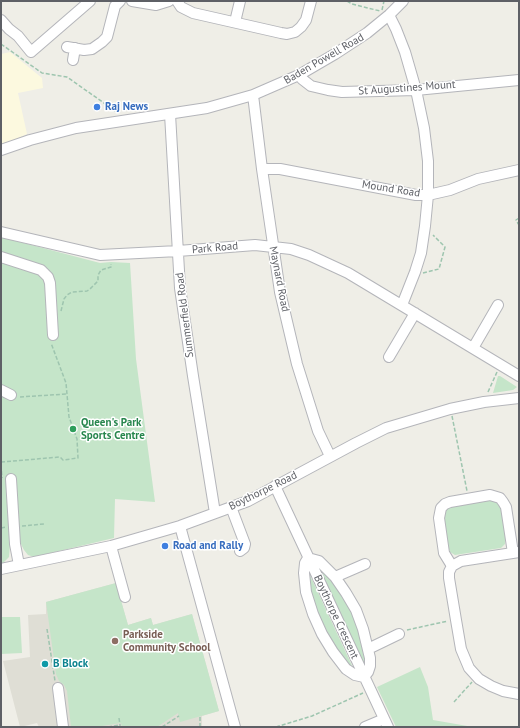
<!DOCTYPE html>
<style>
body{margin:0}
#map{position:relative;width:520px;height:728px;overflow:hidden;background:#efeee7;font-family:"PT Sans",sans-serif}
canvas{display:block}
.frame{position:absolute;inset:0;border:2px solid #5e6066;pointer-events:none}
</style>
<div id="map">
<canvas width="520" height="728"></canvas>
<div class="frame"></div>
</div>
<script>
const context = document.querySelector('canvas').getContext('2d');
context.lineJoin = 'round';
function paint(path, color) {
  context.fillStyle = color;
  context.fill(path, 'evenodd');
}
function poly(rows) {
  const path = new Path2D();
  for (const r of rows) {
    path.moveTo(r[0], r[1]);
    for (let i = 2; i < r.length; i += 2) path.lineTo(r[i], r[i + 1]);
  }
  return path;
}
function stroke(path, color, width, dash) {
  context.strokeStyle = color;
  context.lineWidth = width;
  context.lineCap = dash ? 'butt' : 'round';
  context.setLineDash(dash || []);
  context.stroke(path);
}
function drawText(font, color, halo, rows, align = 'center') {
  context.font = font + ' "PT Sans",sans-serif';
  context.lineWidth = 3;
  context.setLineDash([]);
  context.textBaseline = 'middle';
  context.strokeStyle = halo;
  context.fillStyle = color;
  for (const [text, x, y, turn = 0] of rows) {
    context.save();
    context.translate(x, y);
    context.rotate((+turn || 0) * Math.PI / 180);
    context.textAlign = isNaN(turn) ? turn : align;
    if (halo) context.strokeText(text, 0, 0);
    context.fillText(text, 0, 0);
    context.restore();
  }
}
const commercial = poly([
 [10,52,42,78,43,88,18,93,27,134,1,146,1,54]
]);
const education = poly([
 [116,583,128,625,151,618,153,625,192,614,219,711,202,716,202,727,39,727,37,723,20,727,3,661,30,657,28,615,46,614,46,602]
]);
const green = poly([
 [1,237,100,263,111,262,130,263,136,359,155,502,115,499,114,538,34,557,28,555,24,550,21,544,10,545,9,557,3,563,1,563],
 [498,376,500,376,517,387,513,390,493,393],
 [489,499,495,500,501,505,508,536,505,537,505,544,501,548,455,555,450,552,448,546,443,513,447,507],
 [318,567,329,576,347,602,355,619,362,644,366,659,365,666],
 [308,571,355,672,345,664,314,611],
 [116,583,128,625,151,618,153,625,192,614,219,711,180,722,178,713,157,727,122,727,121,723,96,727,71,727,67,691,64,685,59,681,56,674,46,602],
 [1,617,20,617,22,653,1,654],
 [420,667,428,687,433,720,473,727,396,727,377,687]
]);
const path = poly([
 [347,1,352,4,380,11],
 [382,10,384,1],
 [1,44,42,73,67,77,104,103,108,108,118,112],
 [519,218,516,220,519,225],
 [423,273,439,269,445,247,433,235],
 [61,311,64,299,67,295,72,292,87,291,90,289,98,281,98,275,101,270,111,267,111,264],
 [488,392,497,372],
 [20,397,67,394],
 [452,416,467,491],
 [1,462,60,457,63,460,78,458,77,439,69,417,66,383,51,343],
 [1,465,2,478],
 [22,526,44,524],
 [1,528,6,527],
 [47,629,55,681],
 [407,630,448,621],
 [454,702,472,682],
 [200,717,200,727],
 [119,718,120,725],
 [108,727,120,725,120,727],
 [162,727,179,716],
 [276,727,312,716,363,693],
 [430,727,442,727]
]);
const minor = poly([
 [132,1,156,5,169,1],
 [177,1,181,7,193,13,281,33,287,34,295,32,301,27,306,20,311,1],
 [389,15,396,29,405,52,416,90,424,128,428,161,428,195,425,226,421,253,415,272,402,305],
 [1,20,9,29,18,36,31,52,90,1],
 [235,22,240,1],
 [67,47,84,50,92,49,102,42,107,37,115,6,120,1],
 [73,60,75,48],
 [299,75,302,79,311,86,328,90,342,92,416,90,519,80],
 [253,95,262,169,280,292,297,364,318,431,330,456],
 [170,114,180,288,193,376,215,513],
 [1,150,30,140,76,128,207,108,253,95,299,75,335,54,367,33,389,15,403,1],
 [262,169,280,169,416,195,428,195,450,190,478,179,519,170],
 [1,232,100,255,178,251,255,245,291,249,309,255,348,273,519,376],
 [1,257,41,270,48,277,50,283,53,335],
 [473,348,498,305],
 [389,357,415,313],
 [1,390,11,395],
 [11,479,15,544,19,565],
 [275,486,388,727],
 [231,507,245,544,244,548,240,551],
 [180,526,235,727],
 [111,546,125,597],
 [308,558,319,561,335,577,346,593,356,610,363,629,370,658,370,666,368,672,364,677,355,675,346,669,333,652,322,634,313,614,306,592,304,573,305,563,308,558],
 [452,566,444,553,439,518,441,508,445,504,450,502,490,495,500,498,503,502,506,507,513,553],
 [452,566,449,572,449,578,456,620,461,649,469,668,479,679,491,686,503,691,519,694],
 [452,566,461,561,519,552],
 [1,569,111,546,180,526,248,501,356,443,386,428,450,409,484,402,519,398],
 [335,577,365,564],
 [368,649,399,634],
 [58,688,63,727],
 [365,727,384,719]
]);
const markers = [
 [97,107,4,"#3f7fe0"],
 [73,429,4,"#2e9e5b"],
 [165,546,4,"#3f7fe0"],
 [115,641,4,"#8d6e63"],
 [45,664,4,"#0f9aa8"]
];
const streetNames = [
 ["Baden Powell Road",324,59,-30],
 ["St Augustines Mount",407,88,-4],
 ["Mound Road",391,189,9],
 ["Park Road",215,248,-5],
 ["Maynard Road",279,279,79],
 ["Summerfield Road",185,315,-97],
 ["Boythorpe Road",263,491,-26],
 ["Boythorpe Crescent",336,617,65]
];
const shopNames = [
 ["Raj News",105,107],
 ["Road and Rally",173,546]
];
const leisureNames = [
 ["Queen's Park",81,423],
 ["Sports Centre",81,436]
];
const educationNames = [
 ["Parkside",123,635],
 ["Community School",123,648]
];
const cultureNames = [
 ["B Block",53,664]
];
paint(commercial, '#fcf9df');
paint(education, '#dfded5');
paint(green, '#c5e5c9');
stroke(minor, '#b4b5ba', 12);
stroke(path, '#9ec5af', 1.5, [4, 2]);
stroke(minor, '#fff', 10);
for (const [x, y, r, color] of markers) {
  const dot = new Path2D();
  dot.arc(x, y, r, 0, 2 * Math.PI);
  context.fillStyle = color;
  context.fill(dot);
  stroke(dot, '#fff', 1.5);
}
drawText('11px', '#5e6066', '#fff', streetNames);
drawText('bold 11px', '#366cbe', '#fff', shopNames, 'left');
drawText('bold 11px', '#27864d', '#fff', leisureNames, 'left');
drawText('bold 11px', '#785e54', '#fff', educationNames, 'left');
drawText('bold 11px', '#0d838f', '#fff', cultureNames, 'left');
</script>
